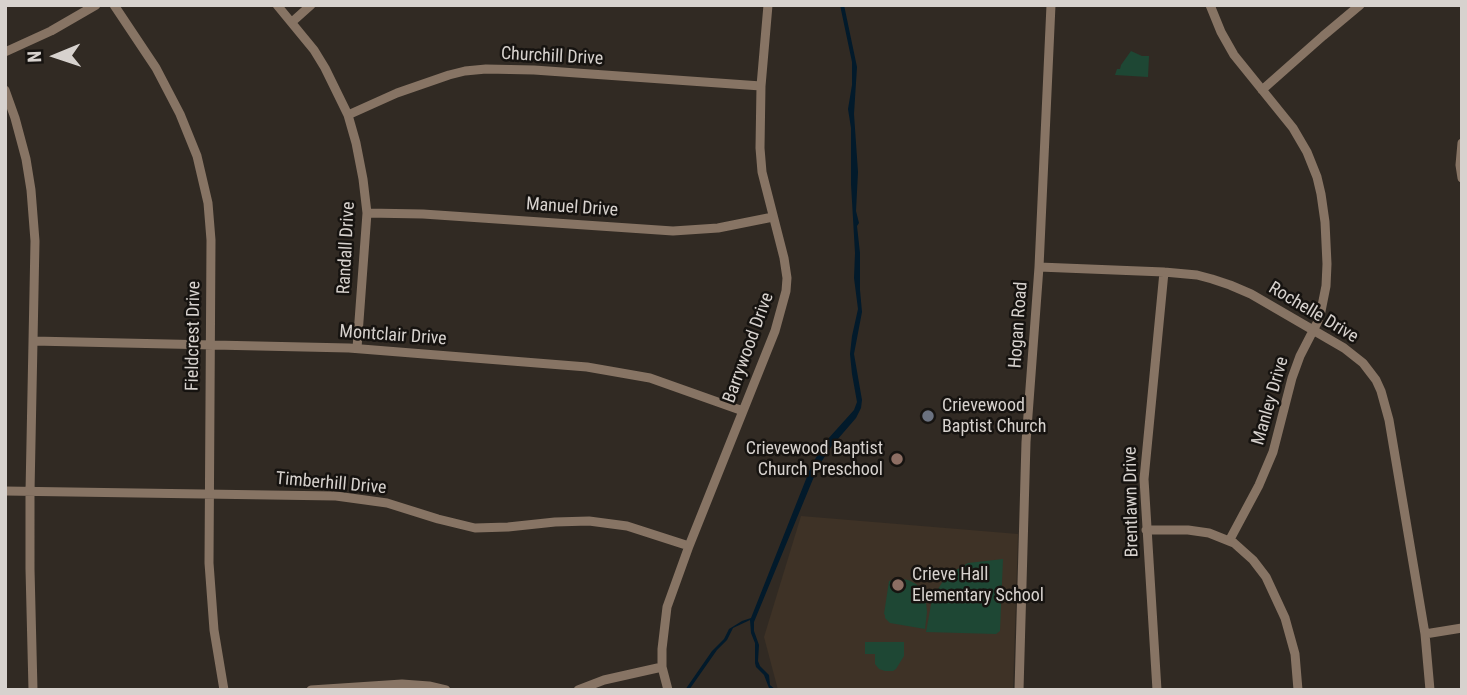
<!DOCTYPE html>
<style>
body{margin:0}
#map{position:relative;width:1467px;height:695px;overflow:hidden;background:#312a23;font-family:"Roboto Condensed",sans-serif}
canvas{display:block}
.frame{position:absolute;inset:0;border:7px solid #d7d2ce;pointer-events:none}
.north{position:absolute;left:21px;top:21px;width:70px;height:70px;-webkit-text-stroke:5px #161310;paint-order:stroke;rotate:268deg;font-size:19px;font-weight:700;line-height:28px;text-align:center;color:#d7d2ce}
.north::after{content:'';display:block;margin:auto;width:24px;height:32px;background:#d7d2ce;clip-path:polygon(50% 0,100% 100%,50% 72%,0 100%)}
</style>
<div id="map">
<canvas width="1467" height="695"></canvas>
<div class="frame"></div>
<div class="north">N</div>
</div>
<script>
const context = document.querySelector('canvas').getContext('2d');
context.lineJoin = 'round';
function paint(path, color) {
  context.fillStyle = color;
  context.fill(path, 'evenodd');
}
function poly(rows) {
  const path = new Path2D();
  for (const r of rows) {
    path.moveTo(r[0], r[1]);
    for (let i = 2; i < r.length; i += 2) path.lineTo(r[i], r[i + 1]);
  }
  return path;
}
function stroke(path, color, width, dash) {
  context.strokeStyle = color;
  context.lineWidth = width;
  context.lineCap = dash ? 'butt' : 'round';
  context.setLineDash(dash || []);
  context.stroke(path);
}
function drawText(font, color, halo, rows, align = 'center') {
  context.font = font + ' "Roboto Condensed",sans-serif';
  context.lineWidth = 5;
  context.setLineDash([]);
  context.textBaseline = 'middle';
  context.strokeStyle = halo;
  context.fillStyle = color;
  for (const [text, x, y, turn = 0] of rows) {
    context.save();
    context.translate(x, y);
    context.rotate((+turn || 0) * Math.PI / 180);
    context.textAlign = isNaN(turn) ? turn : align;
    if (halo) context.strokeText(text, 0, 0);
    context.fillText(text, 0, 0);
    context.restore();
  }
}
const built = poly([
 [801,516,1018,534,1013,690,778,690,764,637]
]);
const green = poly([
 [1131,51,1142,56,1149,56,1148,77,1115,75,1117,69,1120,69,1121,65],
 [1003,559,1000,631,996,634,926,632,932,599,946,576,968,563],
 [901,579,908,580,916,584,925,593,927,612,925,629,890,623,885,618,885,615,884,614,889,581],
 [865,642,904,642,904,656,896,669,893,671,885,671,879,669,875,664,875,654,865,654]
]);
const water = poly([
 [840,5,844,5,857,67,854,114,858,172,856,211,859,223,857,226,860,253,860,290,862,312,854,354,862,400,861,408,856,418,831,447,818,467,754,622,754,631,759,645,758,661,760,666,769,675,770,685,776,690,769,688,764,675,756,667,755,663,755,643,751,633,750,620,733,628,727,640,717,650,689,690,685,690,712,651,724,639,729,629,742,621,751,618,812,464,827,440,854,410,857,402,852,374,850,354,852,336,858,309,854,278,855,253,851,184,851,128,848,109,852,85,852,62]
]);
const minor = poly([
 [114,5,156,68,180,114,197,156,208,203,211,240,209,563,214,630,224,690],
 [277,5,314,50,325,68,348,115,356,143,363,179,367,213,357,348],
 [1210,5,1221,32,1234,55,1293,128,1307,152,1317,177,1321,194,1325,222,1327,264,1326,286,1321,311,1317,323,1300,356,1292,378,1273,452,1259,485,1229,541],
 [292,22,311,5],
 [5,52,51,31,96,5],
 [5,90,15,118,26,159,31,190,35,241,30,492,30,569,33,690],
 [1262,90,1323,36,1360,5],
 [348,115,397,93,449,75,465,71,486,69,534,70,761,86],
 [1462,143,1460,165,1462,178],
 [367,213,423,214,673,231,718,228,773,217],
 [1039,267,1164,272,1197,275,1212,279,1230,285,1251,294,1344,348,1363,363,1376,380,1381,391,1389,420,1425,634,1430,690],
 [33,341,349,348,587,367,650,378,743,411],
 [5,491,336,496,387,503,438,519,475,528,508,527,555,522,589,521,627,526,689,546],
 [1146,530,1188,530,1209,533,1234,543,1253,560,1266,577,1285,618,1295,654,1298,690],
 [1425,634,1462,628],
 [311,690,402,684,429,686,446,690],
 [578,690,604,680,662,667],
 [668,690,662,667,662,649,667,607,689,546,775,331,786,291,787,278,784,258,762,172,760,148,761,86,768,5],
 [1019,690,1026,442,1039,267,1051,5],
 [1157,690,1144,479,1164,272]
]);
const markers = [
 [928,416,7,"#6b7280"],
 [897,459,7,"#8d6e63"],
 [898,585,7,"#8d6e63"]
];
const streetNames = [
 ["Churchill Drive",552,57,3],
 ["Manuel Drive",572,208,4],
 ["Randall Drive",347,248,-87],
 ["Rochelle Drive",1313,313,31],
 ["Hogan Road",1019,325,-86],
 ["Fieldcrest Drive",194,336,-89],
 ["Montclair Drive",393,336,4],
 ["Barrywood Drive",749,348,-70],
 ["Manley Drive",1271,401,-74],
 ["Timberhill Drive",331,484,5],
 ["Brentlawn Drive",1132,502,-91]
];
const poiNames = [
 ["Crievewood",942,406],
 ["Baptist Church",942,427],
 ["Crievewood Baptist",883,449,"right"],
 ["Church Preschool",883,470,"right"],
 ["Crieve Hall",912,575],
 ["Elementary School",912,596]
];
paint(built, '#3e3226');
paint(green, '#1e4734');
paint(water, '#021a2b');
stroke(minor, '#877464', 9);
for (const [x, y, r, color] of markers) {
  const dot = new Path2D();
  dot.arc(x, y, r, 0, 2 * Math.PI);
  context.fillStyle = color;
  context.fill(dot);
  stroke(dot, '#161310', 2.5);
}
drawText('18px', '#d7d2ce', '#161310', streetNames);
drawText('18px', '#d7d2ce', '#161310', poiNames, 'left');
</script>
